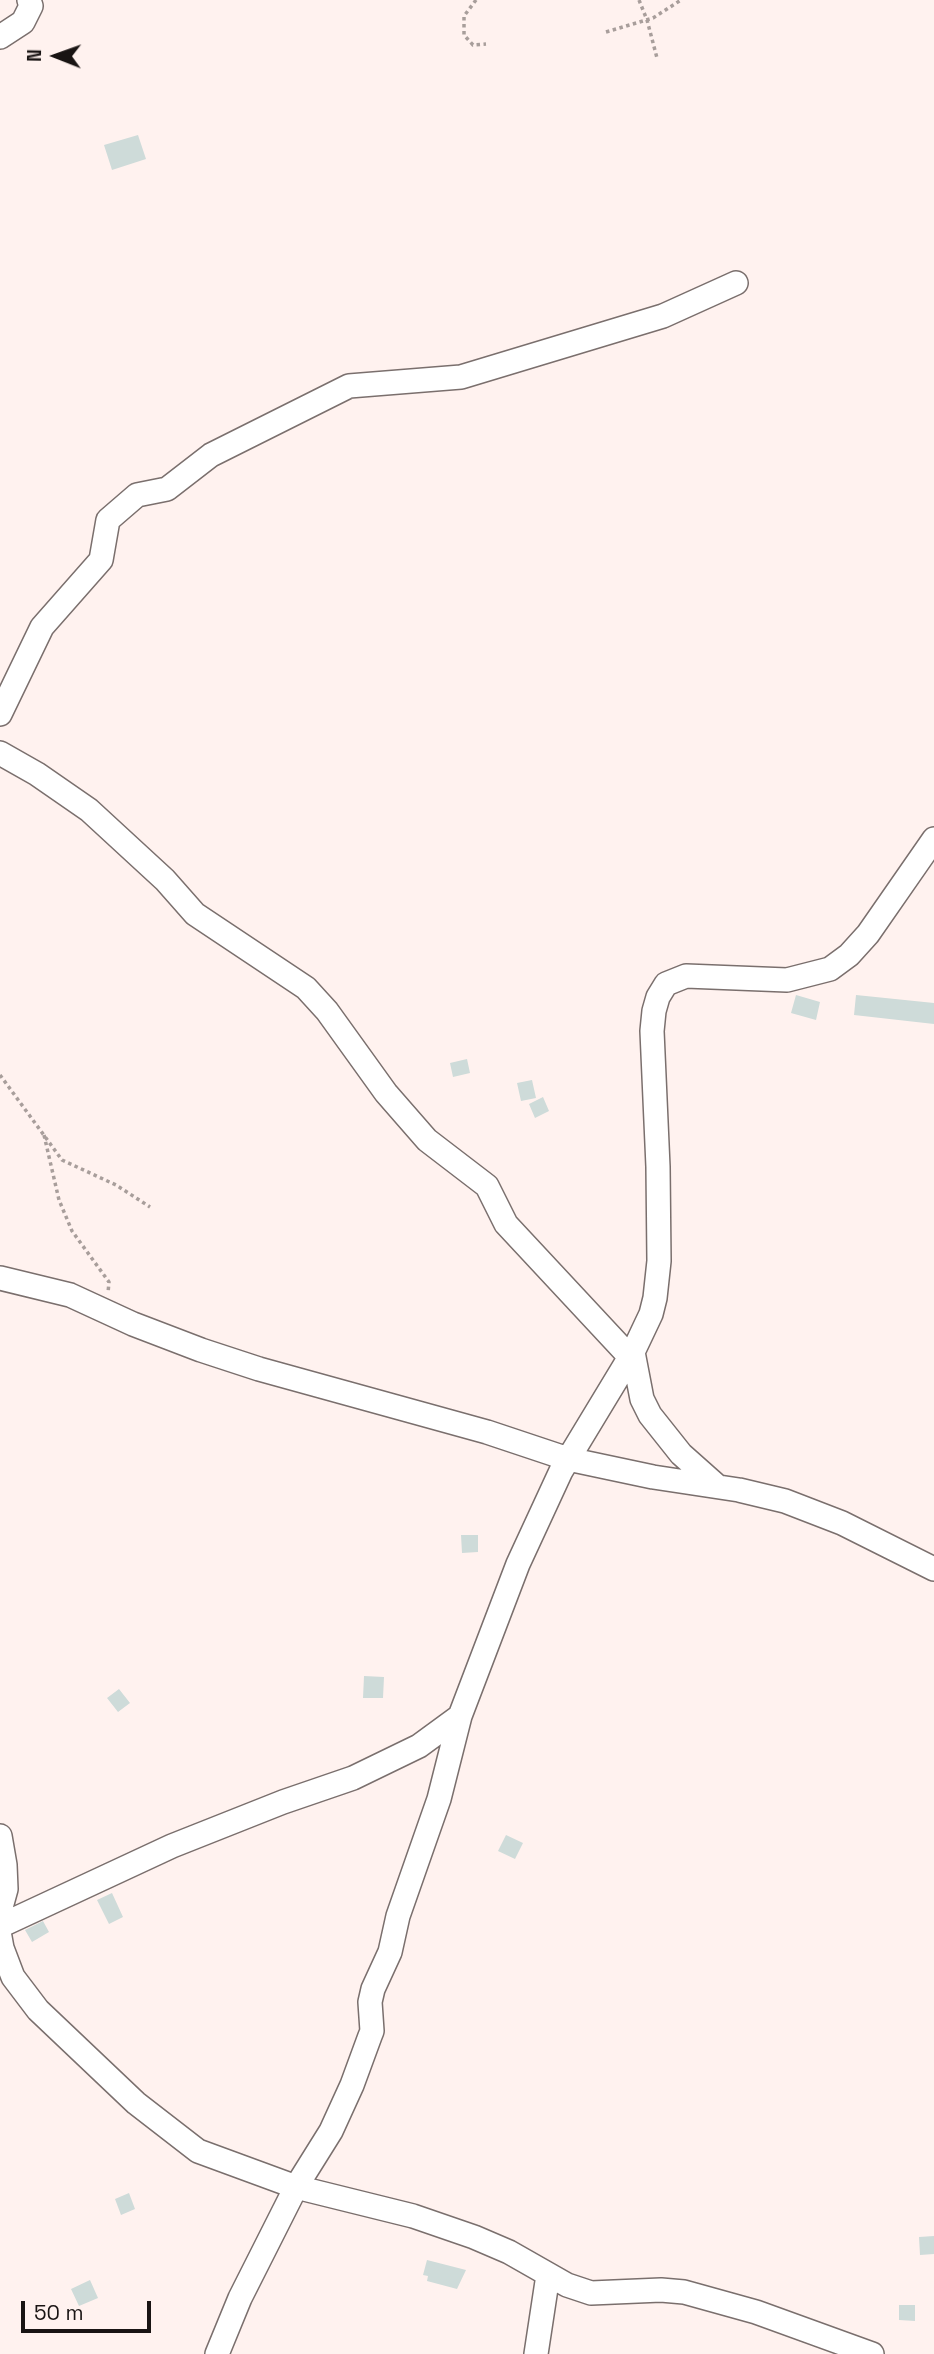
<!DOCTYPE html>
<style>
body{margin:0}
#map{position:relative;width:934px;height:2354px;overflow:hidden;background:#fff2ef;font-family:"Space Grotesk",sans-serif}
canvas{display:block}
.north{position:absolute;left:21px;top:21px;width:70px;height:70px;-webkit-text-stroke:5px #fff2ef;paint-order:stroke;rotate:271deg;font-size:19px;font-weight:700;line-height:28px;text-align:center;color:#191413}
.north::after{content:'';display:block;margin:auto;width:24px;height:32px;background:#191413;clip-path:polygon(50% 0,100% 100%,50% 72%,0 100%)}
.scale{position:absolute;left:21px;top:2301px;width:130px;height:32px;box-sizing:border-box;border:4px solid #191413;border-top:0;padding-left:9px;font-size:21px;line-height:24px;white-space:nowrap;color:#191413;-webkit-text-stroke:5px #fff2ef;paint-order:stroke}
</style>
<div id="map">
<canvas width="934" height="2354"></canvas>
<div class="north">N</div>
<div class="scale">50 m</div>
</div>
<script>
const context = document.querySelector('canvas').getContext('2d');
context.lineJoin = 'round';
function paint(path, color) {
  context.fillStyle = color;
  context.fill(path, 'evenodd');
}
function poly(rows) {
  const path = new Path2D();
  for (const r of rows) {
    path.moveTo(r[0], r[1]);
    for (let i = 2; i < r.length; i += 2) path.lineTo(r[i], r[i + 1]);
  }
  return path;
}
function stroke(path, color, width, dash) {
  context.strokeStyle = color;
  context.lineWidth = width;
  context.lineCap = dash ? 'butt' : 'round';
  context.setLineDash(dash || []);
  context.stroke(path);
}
const building = poly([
 [138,135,146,159,112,170,104,145],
 [796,995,820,1002,816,1020,791,1013],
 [856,995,934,1003,934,1024,854,1015],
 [467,1059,470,1073,453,1077,450,1063],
 [532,1080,536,1098,521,1101,517,1083],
 [543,1097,549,1111,535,1118,529,1104],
 [461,1535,478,1535,478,1552,462,1553],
 [364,1676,384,1677,383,1698,363,1698],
 [119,1689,130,1703,118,1712,107,1698],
 [506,1835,523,1843,515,1859,498,1851],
 [112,1893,123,1917,109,1924,97,1900],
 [43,1921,49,1932,32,1942,25,1930],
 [129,2193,135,2209,121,2215,115,2199],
 [934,2236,934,2254,920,2255,919,2237],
 [427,2260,466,2270,457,2289,427,2281,428,2276,423,2275],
 [90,2280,98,2298,79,2306,71,2289],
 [899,2305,915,2305,915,2321,899,2320]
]);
const path = poly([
 [476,0,464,16,464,35,473,45,486,44],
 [639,0,647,20,657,58],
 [606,32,653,18,681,0],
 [0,1075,62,1160,116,1185,150,1207],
 [44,1135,59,1200,72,1231,109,1282,108,1293]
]);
const minor = poly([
 [0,37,23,22,31,6,29,0],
 [0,714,42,627,101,560,108,520,137,495,167,489,211,455,349,386,461,377,663,316,736,283],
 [0,753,37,774,89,810,165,880,195,914,306,988,327,1011,386,1093,427,1140,487,1186,506,1224,629,1356],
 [0,1278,70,1295,133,1324,201,1350,259,1369,487,1432,568,1459,653,1477,739,1490,785,1501,842,1523,934,1569],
 [633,1352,642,1399,650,1415,681,1454,717,1486],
 [0,1836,5,1865,6,1889,0,1911],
 [0,1926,172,1846,283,1802,353,1778,419,1746,460,1716],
 [0,1937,2,1948,13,1977,38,2010,136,2103,198,2151,296,2187,331,2131,352,2085,370,2036,372,2031,370,2002,373,1989,390,1952,398,1916,439,1799,460,1716,518,1564,561,1471,633,1352,651,1314,655,1298,659,1261,658,1167,652,1031,654,1011,658,997,666,984,686,976,787,980,830,969,849,955,868,934,934,839],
 [217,2354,240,2298,296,2187,413,2216,474,2237,509,2252,567,2285,591,2293,661,2290,684,2292,756,2312,872,2354],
 [536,2354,548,2275]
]);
paint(building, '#cedbd9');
stroke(minor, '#7a6f6d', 26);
stroke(path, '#a89e9b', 3.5, [3.5, 3.5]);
stroke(minor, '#fff', 23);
</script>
